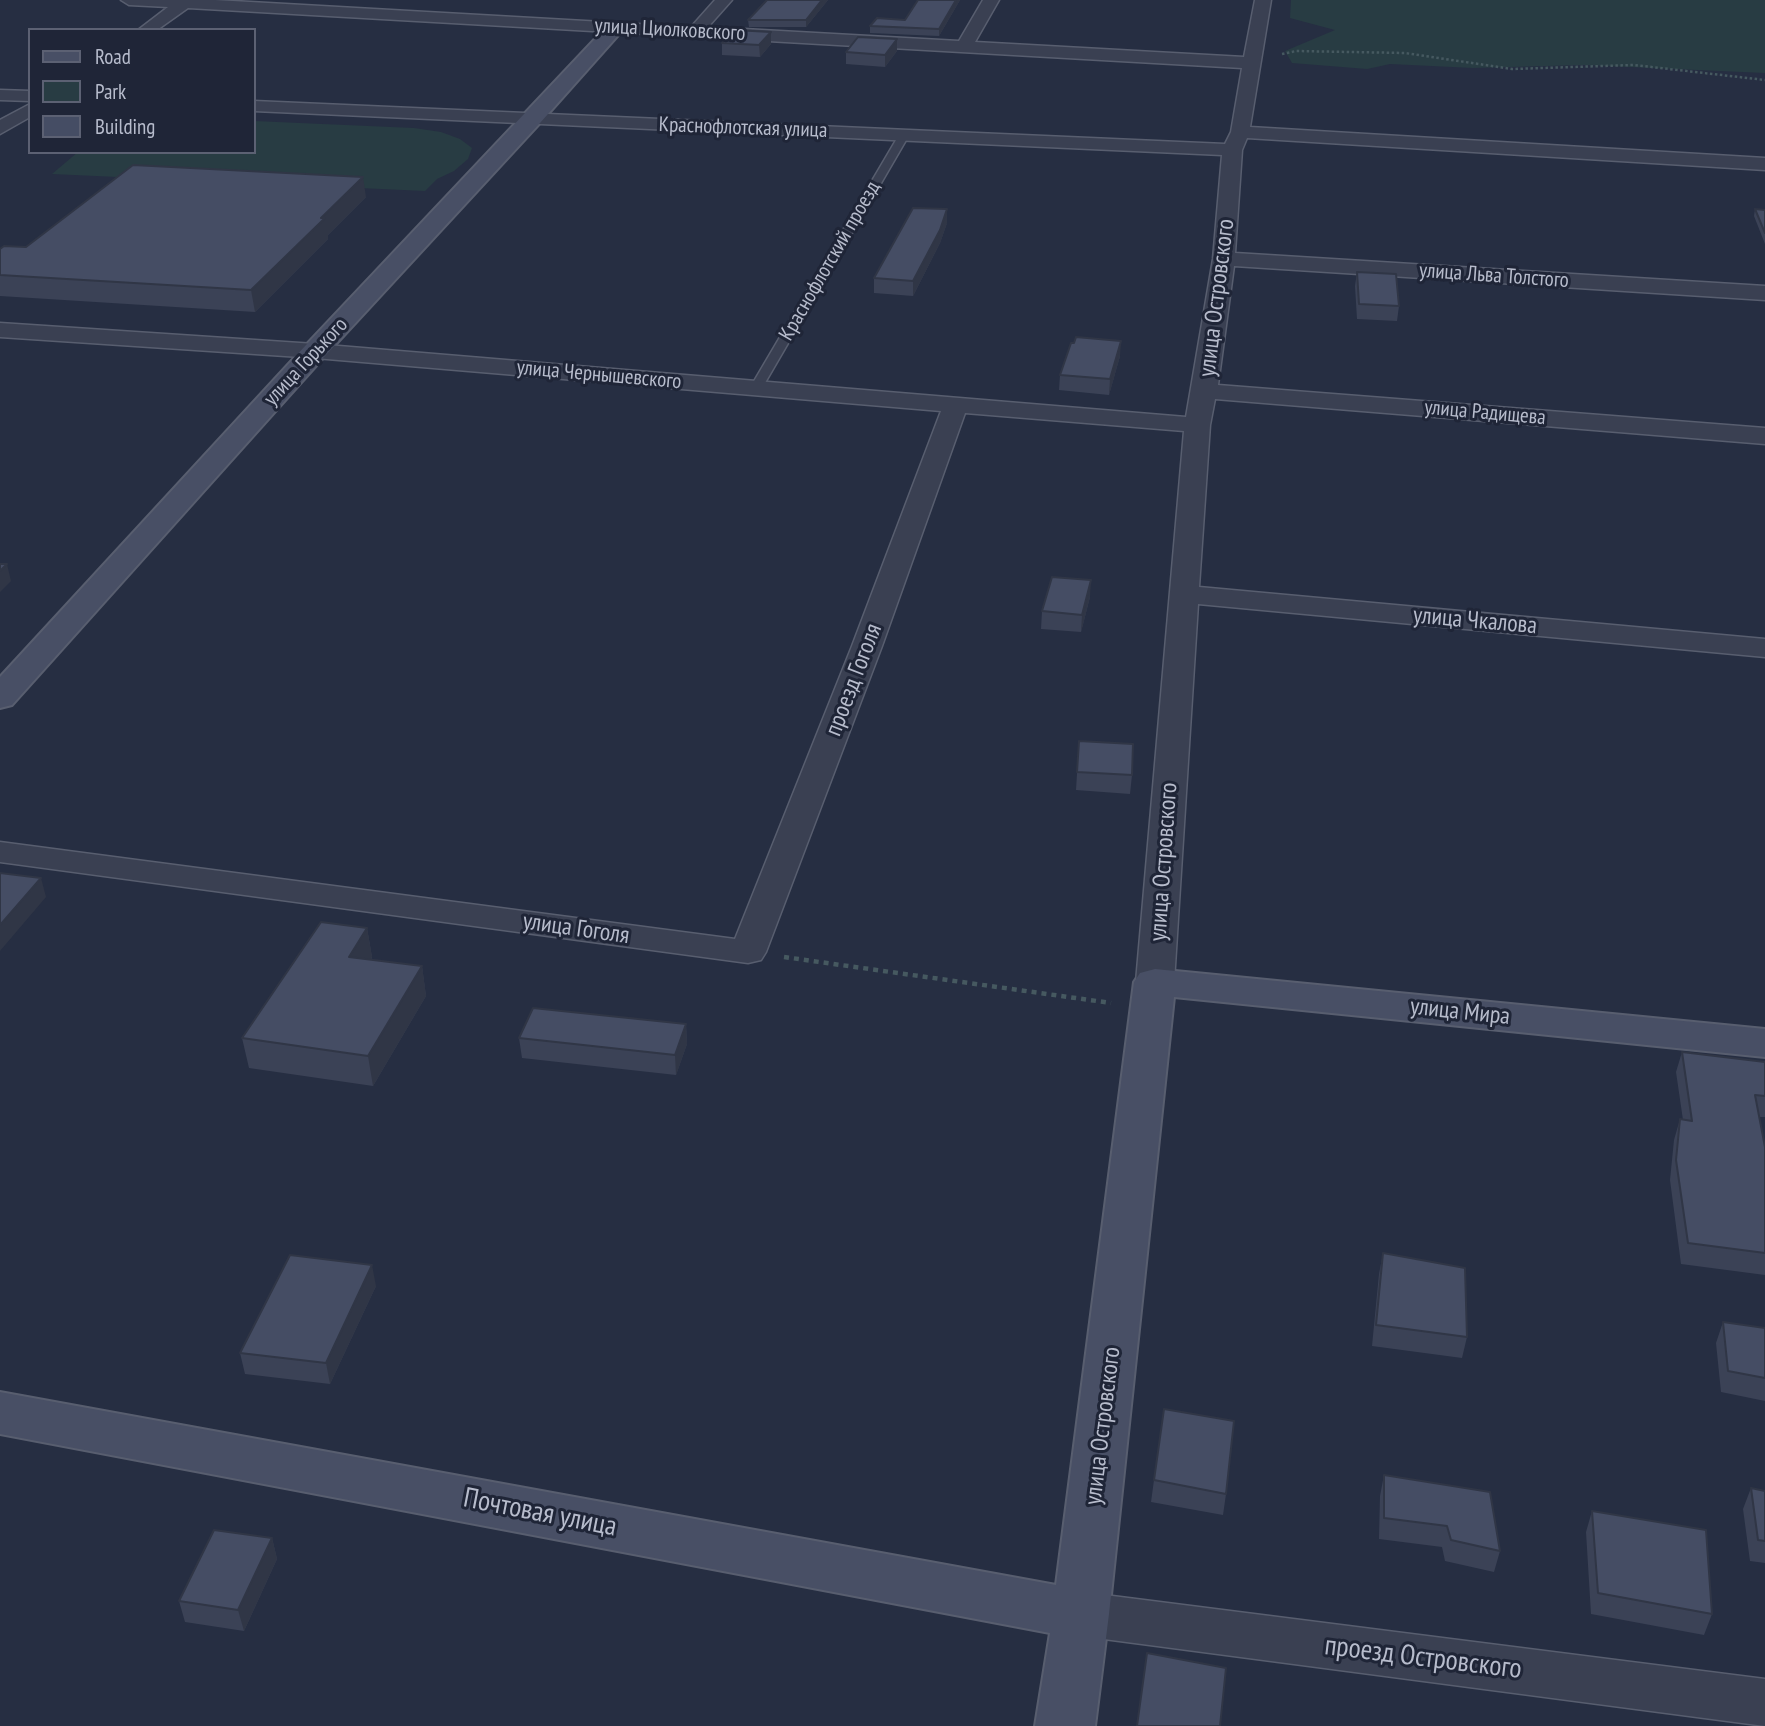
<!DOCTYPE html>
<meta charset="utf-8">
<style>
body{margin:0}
#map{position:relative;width:1765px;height:1726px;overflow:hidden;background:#262e42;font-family:"PT Sans Narrow",sans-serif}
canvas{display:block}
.legend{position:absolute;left:28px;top:28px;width:228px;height:126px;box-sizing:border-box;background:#1f2537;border:2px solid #5c6173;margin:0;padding:9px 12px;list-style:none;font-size:21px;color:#b7bccc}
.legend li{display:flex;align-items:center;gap:14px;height:35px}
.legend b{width:35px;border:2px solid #5c6173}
</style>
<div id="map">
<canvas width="1765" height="1726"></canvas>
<ul class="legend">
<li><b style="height:9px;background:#484f65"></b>Road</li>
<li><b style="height:19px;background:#283c43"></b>Park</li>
<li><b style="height:19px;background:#454d64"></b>Building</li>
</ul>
</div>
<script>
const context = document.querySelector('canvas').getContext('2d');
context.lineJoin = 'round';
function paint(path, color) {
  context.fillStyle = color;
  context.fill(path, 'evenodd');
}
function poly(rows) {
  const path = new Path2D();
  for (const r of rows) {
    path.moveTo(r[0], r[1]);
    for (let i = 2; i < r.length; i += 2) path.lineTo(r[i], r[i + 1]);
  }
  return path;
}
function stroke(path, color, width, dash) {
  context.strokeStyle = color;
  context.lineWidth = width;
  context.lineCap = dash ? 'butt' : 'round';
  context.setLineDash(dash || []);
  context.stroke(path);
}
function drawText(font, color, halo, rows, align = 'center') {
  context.font = font + ' "PT Sans Narrow",sans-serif';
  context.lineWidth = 6;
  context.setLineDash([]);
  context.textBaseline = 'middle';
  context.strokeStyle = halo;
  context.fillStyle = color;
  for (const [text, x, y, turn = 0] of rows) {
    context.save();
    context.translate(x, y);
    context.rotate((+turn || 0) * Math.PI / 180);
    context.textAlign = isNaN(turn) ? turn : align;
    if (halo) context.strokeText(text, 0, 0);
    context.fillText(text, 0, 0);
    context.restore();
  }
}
const green = poly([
 [1291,0,1765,0,1765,73,1585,65,1473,68,1390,64,1367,69,1292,63,1285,51,1335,30,1290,18],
 [254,121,414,128,441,132,460,139,472,148,468,159,454,171,437,179,425,191,52,174,78,152,254,152]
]);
const pathFar1 = poly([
 [1282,54,1296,51,1405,53,1512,69,1634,65,1765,80]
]);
const path = poly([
 [784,957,1111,1003]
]);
const lane = poly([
 [904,132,909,135,762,388,752,391,750,388,899,135,904,132]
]);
const street = poly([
 [121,0,215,0,691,27,715,0,732,0,708,27,959,41,983,0,999,0,975,42,1244,57,1255,0,1271,0,1250,127,1765,158,1765,170,1247,138,1242,150,1235,253,1765,286,1765,300,1234,266,1218,385,1765,428,1765,444,1215,399,1210,425,1199,587,1765,639,1765,657,1198,604,1174,982,1168,990,1155,994,1142,990,1136,982,1184,431,965,413,882,646,766,952,761,960,748,963,0,862,0,842,735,939,852,646,941,411,315,358,0,337,0,323,315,344,1186,417,1213,259,1222,155,254,111,254,101,1225,144,1231,132,1242,68,188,8,157,30,138,30,168,7,129,5,121,0],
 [0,90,30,91,30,101,0,100,0,90],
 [30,104,30,117,0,134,0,120,30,104],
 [1081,1592,1765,1679,1765,1726,1081,1636,1063,1630,1055,1614,1063,1598,1081,1592]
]);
const secondary = poly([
 [615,23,621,24,624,28,621,32,540,123,324,357,12,705,0,708,0,677,306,345,609,24,615,23],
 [1155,969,1765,1029,1765,1057,1174,997,1109,1614,1095,1726,1035,1726,1050,1633,0,1434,0,1392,1056,1585,1134,982,1140,973,1155,969]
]);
const wall = poly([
 [767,0,828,0,806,27,749,27,748,20],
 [918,0,960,0,939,36,870,33,870,26,905,20],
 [722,43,771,44,760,57,722,55],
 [897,51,885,67,846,64,846,52],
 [366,197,328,235,328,239,255,312,0,296,0,249,26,247],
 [1755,209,1765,210,1765,244,1754,216],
 [947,223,940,243,913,296,874,293,874,278],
 [1357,272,1399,306,1397,321,1357,319,1355,286],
 [1074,343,1120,356,1109,395,1059,390,1060,375],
 [1090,597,1081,632,1041,629,1042,611],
 [1079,741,1132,775,1130,794,1076,790],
 [367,928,372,957,371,960,422,966,426,996,373,1086,249,1068,242,1038],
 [686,1024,687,1044,676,1075,522,1058,519,1038],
 [1682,1052,1765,1062,1765,1117,1759,1117,1765,1147,1765,1275,1681,1264,1670,1180,1674,1140,1680,1119,1683,1120,1676,1072],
 [1383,1253,1467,1337,1462,1358,1372,1346,1379,1274],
 [376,1286,330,1384,245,1374,240,1353],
 [1723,1322,1765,1328,1765,1401,1721,1392,1716,1343],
 [1384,1475,1500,1551,1494,1572,1445,1561,1442,1547,1379,1539,1380,1496],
 [1154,1480,1226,1494,1223,1515,1151,1502],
 [1751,1488,1765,1491,1765,1563,1750,1561,1743,1509],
 [1592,1511,1712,1614,1704,1635,1591,1614,1586,1532],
 [272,1538,277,1559,244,1631,185,1622,179,1601]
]);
const shadedWall = poly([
 [822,0,828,0,806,27,806,20],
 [956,0,960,0,939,36,939,29],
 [771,32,771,44,760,57,759,45],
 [897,39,897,51,885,67,885,55],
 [363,177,366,197,328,235,328,239,255,312,251,290,321,218],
 [947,209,947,223,940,243,913,296,913,281],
 [1121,341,1120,356,1109,395,1110,379],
 [7,564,11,581,0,592,0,571],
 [1091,580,1090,597,1081,632,1082,615],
 [41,878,46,897,0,951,0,925],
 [367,928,372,957,354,986,349,957],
 [422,966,426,996,373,1086,368,1056],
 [686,1024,687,1044,676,1075,675,1055],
 [372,1265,376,1286,330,1384,326,1363],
 [272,1538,277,1559,244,1631,238,1610]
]);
const building = poly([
 [767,0,822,0,806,20,748,20,767,0],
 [918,0,956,0,939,29,870,26,877,18,905,20,918,0],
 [734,30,771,32,759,45,722,43,734,30],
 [858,37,897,39,885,55,846,52,858,37],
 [133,165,363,177,321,218,325,218,251,290,0,275,0,249,4,246,26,247,133,165],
 [913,208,947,209,940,230,913,281,874,278,913,208],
 [1755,209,1765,210,1765,233,1755,209],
 [1357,272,1396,274,1399,306,1359,304,1357,272],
 [1076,337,1121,341,1110,379,1060,375,1071,343,1074,343,1076,337],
 [0,564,7,564,0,571,0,564],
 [1052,577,1091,580,1082,615,1042,611,1052,577],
 [1079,741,1133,744,1132,775,1077,772,1079,741],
 [0,873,41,878,0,925,0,873],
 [321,922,367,928,349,957,422,966,368,1056,242,1038,321,922],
 [533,1008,686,1024,675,1055,519,1038,533,1008],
 [1682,1052,1765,1062,1765,1096,1755,1095,1765,1147,1765,1253,1688,1243,1676,1160,1680,1119,1692,1121,1682,1052],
 [1383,1253,1465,1268,1467,1337,1376,1325,1383,1253],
 [290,1255,372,1265,326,1363,240,1353,290,1255],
 [1723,1322,1765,1328,1765,1378,1728,1371,1723,1322],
 [1164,1409,1234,1421,1226,1494,1154,1480,1164,1409],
 [1384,1475,1490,1492,1500,1551,1451,1540,1447,1526,1384,1518,1384,1475],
 [1751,1488,1765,1491,1765,1541,1758,1540,1751,1488],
 [1592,1511,1706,1530,1712,1614,1598,1593,1592,1511],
 [214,1530,272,1538,238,1610,179,1601,214,1530],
 [1147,1653,1226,1668,1220,1726,1137,1726,1147,1653]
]);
const farStreetnames = [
 ["улица Циолковского",670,30,3],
 ["Краснофлотская улица",743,128,2],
 ["Краснофлотский проезд",830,261,-60],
 ["улица Льва Толстого",1494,276,4],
 ["улица Горького",306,362,-47],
 ["улица Чернышевского",599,375,5],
 ["улица Радищева",1485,413,5]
];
const streetNames = [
 ["улица Островского",1217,298,-83],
 ["улица Чкалова",1475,621,5],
 ["проезд Гоголя",854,680,-69],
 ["улица Островского",1164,862,-86],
 ["улица Гоголя",576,929,8],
 ["улица Мира",1460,1012,6],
 ["улица Островского",1103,1426,-83]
];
const nearStreetnames = [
 ["Почтовая улица",540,1513,11],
 ["проезд Островского",1423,1658,7]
];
paint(green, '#283c43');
stroke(lane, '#585e6f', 3);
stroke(street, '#585e6f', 3);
stroke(secondary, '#585e6f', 4);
stroke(pathFar1, '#465960', 2.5, [2.5, 2.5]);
stroke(path, '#465960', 4.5, [5, 5]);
paint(lane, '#3a4052');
paint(street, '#3a4052');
paint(secondary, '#484f65');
paint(wall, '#3b4256');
paint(shadedWall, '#303646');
paint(building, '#454d64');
stroke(building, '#303646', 2);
drawText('21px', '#b7bccc', '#1f2537', farStreetnames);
drawText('24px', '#b7bccc', '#1f2537', streetNames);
drawText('28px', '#b7bccc', '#1f2537', nearStreetnames);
</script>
